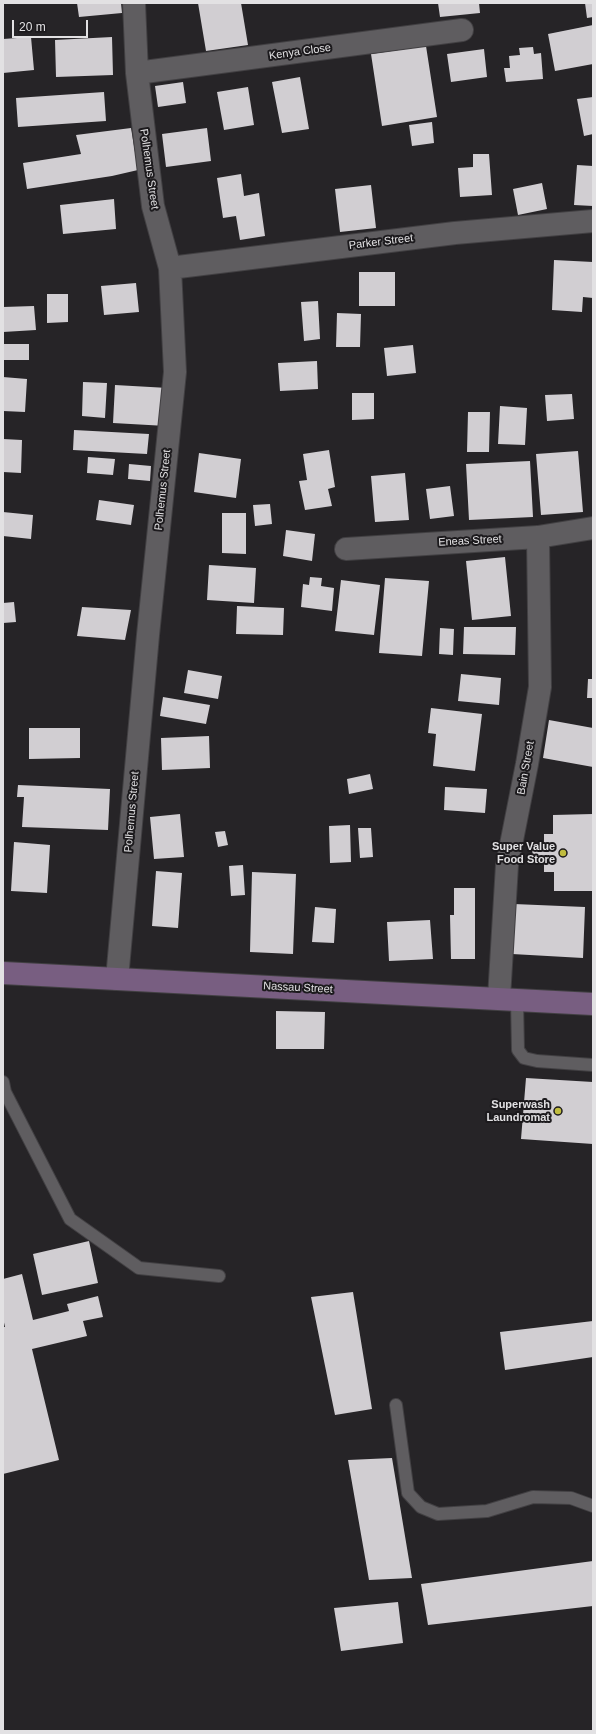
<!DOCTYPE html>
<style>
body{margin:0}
#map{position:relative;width:596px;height:1734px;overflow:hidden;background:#262427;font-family:Helvetica,sans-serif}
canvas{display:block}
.frame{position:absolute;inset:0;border:4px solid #e2e1e3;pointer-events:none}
.scale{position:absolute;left:12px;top:20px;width:76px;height:18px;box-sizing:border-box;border:2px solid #e2e1e3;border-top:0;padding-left:5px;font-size:12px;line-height:14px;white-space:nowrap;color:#e2e1e3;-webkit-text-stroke:3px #1c1a1d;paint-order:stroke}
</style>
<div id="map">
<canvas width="596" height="1734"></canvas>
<div class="frame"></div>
<div class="scale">20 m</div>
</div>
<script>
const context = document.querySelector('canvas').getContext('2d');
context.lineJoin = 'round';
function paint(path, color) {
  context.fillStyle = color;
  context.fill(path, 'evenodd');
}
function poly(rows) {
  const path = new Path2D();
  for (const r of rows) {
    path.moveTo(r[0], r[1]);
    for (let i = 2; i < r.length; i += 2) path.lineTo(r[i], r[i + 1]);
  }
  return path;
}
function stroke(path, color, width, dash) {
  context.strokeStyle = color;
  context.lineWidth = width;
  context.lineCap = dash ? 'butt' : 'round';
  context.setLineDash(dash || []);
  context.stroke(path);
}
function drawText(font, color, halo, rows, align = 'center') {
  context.font = font + ' Helvetica,sans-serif';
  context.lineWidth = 4;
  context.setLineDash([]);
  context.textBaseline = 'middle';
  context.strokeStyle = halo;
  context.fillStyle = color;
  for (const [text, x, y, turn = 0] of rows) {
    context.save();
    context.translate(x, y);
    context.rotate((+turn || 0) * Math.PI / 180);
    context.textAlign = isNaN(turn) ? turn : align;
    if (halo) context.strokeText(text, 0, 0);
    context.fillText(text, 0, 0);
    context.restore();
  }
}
const building = poly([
 [77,3,121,3,122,13,79,17],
 [198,3,241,3,248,45,206,51],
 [438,3,479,3,480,13,440,17],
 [585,3,593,3,593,17,587,18],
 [593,25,593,64,555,71,548,34],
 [31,37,34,70,3,73,3,39],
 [112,37,113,75,56,77,55,40],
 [426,46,437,117,382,126,371,54],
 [533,47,534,54,541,53,543,79,506,82,504,68,510,68,509,56,520,55,519,48],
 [484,49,487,77,451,82,447,54],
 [300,77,309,129,282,133,272,82],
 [183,82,186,103,158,107,155,86],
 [248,87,254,125,224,130,217,92],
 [104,92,106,121,18,127,16,98],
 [593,97,593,134,584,136,577,99],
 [432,122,434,143,412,146,409,125],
 [131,128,138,170,112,176,27,189,23,163,81,154,76,135],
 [207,128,211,161,166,167,162,134],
 [473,154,489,154,492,195,460,197,458,168,473,167],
 [577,165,593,166,593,206,574,205],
 [241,174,244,196,259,193,265,236,240,240,236,216,223,218,217,178],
 [542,183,547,209,518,215,513,189],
 [371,185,376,228,340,232,335,189],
 [114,199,116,229,63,234,60,205],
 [554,260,593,262,593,298,583,297,582,312,552,310],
 [359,272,395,272,395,306,359,306],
 [136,283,139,312,104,315,101,286],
 [47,294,68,294,68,322,47,323],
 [318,301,320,339,304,341,301,302],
 [34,306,36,330,3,332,3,307],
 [337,313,361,314,360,347,336,347],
 [3,344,29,344,29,360,3,360],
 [413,345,416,373,387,376,384,348],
 [317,361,318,389,280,391,278,363],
 [3,377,27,379,25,412,3,411],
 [83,382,107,383,105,418,82,416],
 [115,385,168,388,166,426,113,423],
 [352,393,374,393,374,419,352,420],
 [572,394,574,419,547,421,545,395],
 [500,406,527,408,525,445,498,444],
 [468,412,490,412,489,452,467,452],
 [74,430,149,434,147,454,73,450],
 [3,439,22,440,21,473,3,472],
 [329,450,335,487,328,489,332,506,305,510,299,481,307,480,303,454],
 [578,451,583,512,541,515,536,454],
 [199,453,241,459,236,498,194,492],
 [88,457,115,459,113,475,87,473],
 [530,461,533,517,469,520,466,464],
 [129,464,151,466,150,481,128,479],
 [405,473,409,520,375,522,371,476],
 [450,486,454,516,430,519,426,489],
 [99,500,134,505,131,525,96,520],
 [270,504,272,524,255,526,253,505],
 [3,512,33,515,31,539,3,536],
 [222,513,246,513,246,554,222,553],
 [286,530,315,534,312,561,283,556],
 [505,557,511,616,472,620,466,561],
 [209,565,256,568,254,603,207,600],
 [310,577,322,578,321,586,334,588,332,611,301,607,303,584,309,585],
 [385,578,429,581,422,656,379,653],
 [341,580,380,585,374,635,335,631],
 [14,602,16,622,3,623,3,603],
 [237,606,284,608,283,635,236,634],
 [82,607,131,610,125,640,77,636],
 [464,627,516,627,515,655,463,654],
 [440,628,454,629,453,655,439,654],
 [188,670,222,676,218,699,184,693],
 [461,674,501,678,499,705,458,701],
 [588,679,593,679,593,698,587,698],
 [163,697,210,705,206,724,160,716],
 [431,708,482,714,475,771,433,766,436,734,428,733],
 [549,720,593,728,593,767,543,758],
 [29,728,80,728,80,758,29,759],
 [209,736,210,768,162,770,161,738],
 [370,774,373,789,349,794,347,779],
 [18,785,110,789,108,830,22,827,24,797,17,797],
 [445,787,487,789,485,813,444,810],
 [180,814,184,857,154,859,150,817],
 [593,814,593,891,554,891,554,872,544,872,544,857,533,857,532,849,544,849,544,834,553,834,553,815],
 [350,825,351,862,330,863,329,826],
 [358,828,371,828,373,857,360,858],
 [225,831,228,845,218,847,215,832],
 [14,842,50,845,47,893,11,891],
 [243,865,245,895,231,896,229,866],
 [156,871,182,873,178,928,152,926],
 [252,872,296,874,293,954,250,952],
 [454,888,475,888,475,959,451,959,450,915,454,915],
 [514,904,585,907,583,958,512,954],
 [315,907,336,909,334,943,312,942],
 [430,920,433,959,389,961,387,922],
 [276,1011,325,1012,324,1049,276,1049],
 [526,1078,593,1082,593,1144,521,1139],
 [89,1241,98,1283,42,1295,33,1254],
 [22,1274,33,1320,69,1311,67,1304,98,1296,103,1317,83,1321,87,1336,32,1349,59,1460,3,1474,3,1327,5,1327,3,1318,3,1279],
 [353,1292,372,1409,335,1415,311,1297],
 [593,1321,593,1357,505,1370,500,1332],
 [392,1458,412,1578,369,1580,348,1460],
 [593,1561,593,1606,428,1625,421,1584],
 [398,1602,403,1643,341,1651,334,1608]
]);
const service = poly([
 [517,1001,518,1050,524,1058,537,1061,593,1065],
 [3,1082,5,1092,70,1219,139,1268,219,1276],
 [396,1405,408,1493,421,1507,438,1514,487,1511,533,1497,571,1498,593,1506]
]);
const minor = poly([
 [137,73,462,30],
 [170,268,455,233,593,221],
 [346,549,538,537,593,528],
 [117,979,148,635,175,372,170,268,153,206,137,73,134,3],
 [499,998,507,865,527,764,540,687,538,537]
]);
const secondary = poly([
 [3,973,593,1004]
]);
const markers = [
 [563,853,4,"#c1bd40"],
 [558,1111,4,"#c1bd40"]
];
const streetNames = [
 ["Kenya Close",300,52,-8],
 ["Polhemus Street",149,169,82],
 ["Parker Street",381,242,-7],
 ["Polhemus Street",163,490,-84],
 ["Eneas Street",470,541,-3],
 ["Bain Street",526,768,-80],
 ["Polhemus Street",132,812,-85],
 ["Nassau Street",298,988,3]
];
const poiNames = [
 ["Super Value",555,847],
 ["Food Store",555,860],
 ["Superwash",550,1105],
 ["Laundromat",550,1118]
];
paint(building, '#d1ced2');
stroke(service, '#424043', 14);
stroke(minor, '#424043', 24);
stroke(secondary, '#424043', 24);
stroke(service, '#5f5d60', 12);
stroke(minor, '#5f5d60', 22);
stroke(secondary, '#785e81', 22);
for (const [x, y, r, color] of markers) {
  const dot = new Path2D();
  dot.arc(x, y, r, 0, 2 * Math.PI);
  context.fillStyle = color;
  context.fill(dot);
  stroke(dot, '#1c1a1d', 1.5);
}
drawText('11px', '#e2e1e3', '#1c1a1d', streetNames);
drawText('bold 11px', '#e2e1e3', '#1c1a1d', poiNames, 'right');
</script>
